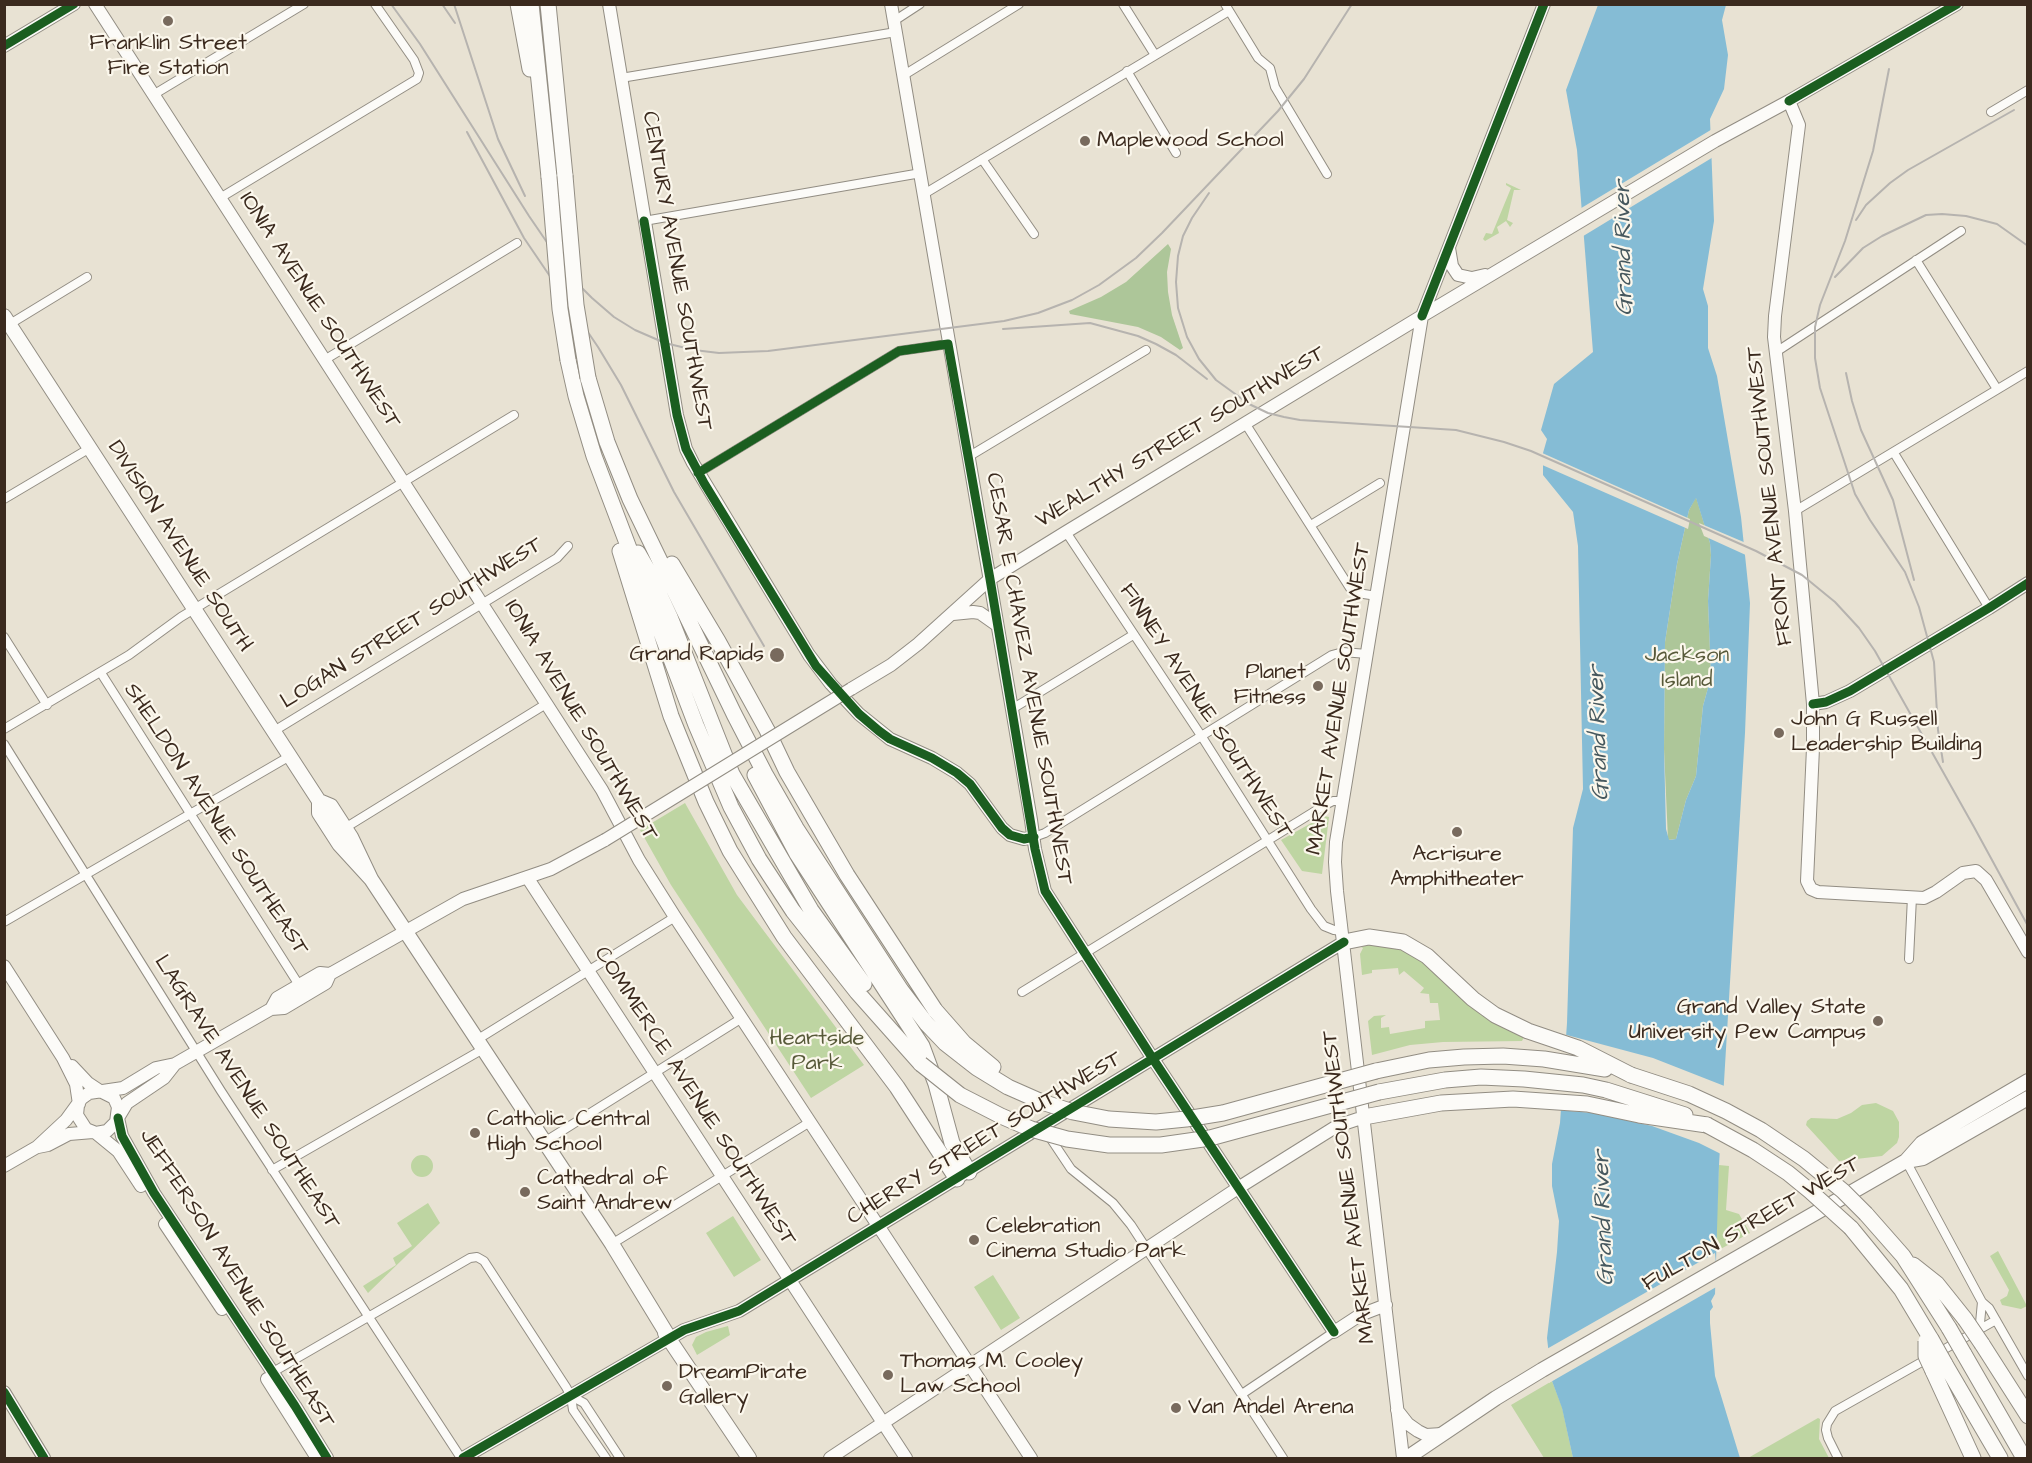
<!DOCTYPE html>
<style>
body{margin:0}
#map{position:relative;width:2032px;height:1463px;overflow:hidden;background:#e8e2d3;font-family:"Architects Daughter",sans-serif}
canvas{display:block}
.frame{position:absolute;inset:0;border:6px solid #3b2a1e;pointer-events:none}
</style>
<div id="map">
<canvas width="2032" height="1463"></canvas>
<div class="frame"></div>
</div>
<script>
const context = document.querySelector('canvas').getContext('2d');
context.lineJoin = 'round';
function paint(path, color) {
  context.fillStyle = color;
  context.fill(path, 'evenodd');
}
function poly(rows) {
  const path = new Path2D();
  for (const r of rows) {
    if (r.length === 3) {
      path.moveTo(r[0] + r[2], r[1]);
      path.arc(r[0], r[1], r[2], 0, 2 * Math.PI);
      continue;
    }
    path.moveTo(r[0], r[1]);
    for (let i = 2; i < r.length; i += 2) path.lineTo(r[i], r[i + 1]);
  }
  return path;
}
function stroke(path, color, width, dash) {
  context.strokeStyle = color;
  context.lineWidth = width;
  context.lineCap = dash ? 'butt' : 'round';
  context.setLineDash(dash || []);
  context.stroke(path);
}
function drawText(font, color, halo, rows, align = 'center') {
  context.font = font + ' "Architects Daughter",sans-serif';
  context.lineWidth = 4.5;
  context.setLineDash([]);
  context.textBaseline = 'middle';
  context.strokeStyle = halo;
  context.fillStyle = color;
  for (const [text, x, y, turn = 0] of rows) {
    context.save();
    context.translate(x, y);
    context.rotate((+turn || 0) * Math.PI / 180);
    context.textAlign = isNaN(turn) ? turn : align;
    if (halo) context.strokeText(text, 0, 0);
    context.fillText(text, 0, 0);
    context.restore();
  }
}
const green = poly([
 [1506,183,1521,190,1514,190,1507,220,1513,223,1510,227,1506,221,1497,227,1499,233,1485,241,1483,239,1486,233,1492,234,1511,188,1506,185],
 [685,803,737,895,864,1065,811,1098,671,885,640,830],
 [1324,816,1329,817,1322,874,1302,871,1281,840],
 [1373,944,1393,947,1413,955,1525,1035,1522,1041,1443,1042,1410,1045,1372,1055,1368,1021,1374,1016,1386,1015,1381,1018,1381,1028,1389,1027,1390,1034,1425,1028,1425,1021,1440,1020,1438,1003,1430,1003,1429,994,1420,993,1424,988,1404,971,1399,975,1398,968,1372,970,1372,973,1362,975,1360,954,1363,948,1361,947],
 [1876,1103,1893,1111,1899,1122,1899,1137,1897,1143,1882,1156,1839,1161,1806,1125,1807,1121,1811,1118,1837,1119,1851,1113,1862,1105],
 [422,1166,11],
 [1719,1165,1729,1166,1726,1210,1739,1214,1750,1233,1715,1252],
 [428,1203,440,1223,368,1293,363,1286,396,1265,393,1258,412,1246,397,1223],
 [733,1216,761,1260,734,1277,706,1233],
 [1998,1251,2027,1306,2021,1309,2002,1305,2000,1300,2007,1296,2009,1290,1990,1256],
 [993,1275,1020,1318,1001,1330,974,1287],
 [728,1326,730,1335,697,1355,692,1345,696,1337,706,1332],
 [1552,1381,1562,1407,1573,1458,1544,1458,1511,1405],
 [1818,1418,1820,1419,1819,1439,1829,1458,1748,1458]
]);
const forest = poly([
 [1168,244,1171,249,1167,272,1168,292,1172,315,1183,348,1180,350,1161,337,1138,327,1070,314,1069,311,1101,297,1126,282],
 [1696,497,1710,543,1711,555,1708,601,1711,677,1703,706,1696,776,1686,800,1676,839,1668,840,1664,749,1665,642,1677,564,1689,510]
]);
const water = poly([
 [1598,5,1726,5,1722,20,1728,55,1724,89,1710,119,1714,221,1703,289,1708,306,1708,348,1717,376,1741,517,1750,603,1745,733,1719,1165,1715,1294,1711,1301,1713,1307,1710,1311,1710,1323,1715,1376,1740,1458,1573,1458,1562,1408,1552,1381,1547,1338,1557,1252,1559,1221,1552,1186,1552,1164,1560,1123,1567,1023,1573,828,1583,789,1578,546,1573,512,1543,475,1543,453,1547,439,1541,430,1554,384,1593,352,1577,150,1566,90],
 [1696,498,1710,543,1711,555,1708,601,1711,677,1703,706,1696,776,1686,800,1676,839,1669,840,1666,829,1664,749,1665,642,1677,564,1689,510]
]);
const pier = poly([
 [1714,128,1715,156,1580,238,1578,210],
 [1540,452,1690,519,1688,529,1540,464],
 [1699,523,1746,543,1748,556,1704,536],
 [1563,1034,1653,1058,1727,1087,1723,1155,1699,1143,1652,1126,1593,1113,1558,1110],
 [1715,1253,1718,1286,1549,1383,1545,1350]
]);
const street = poly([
 [1123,4,1155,55],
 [1225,4,1258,58,1270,68,1275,87,1327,174],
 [894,21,920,4],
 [1127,71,1176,153],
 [904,75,1019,4],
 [621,78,896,32],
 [153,95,304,4],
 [1991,112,2028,90],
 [982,159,1034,234],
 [924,194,1229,11],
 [220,198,417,79,419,73,414,60,375,4],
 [644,221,921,173],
 [1916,260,1997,389],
 [10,324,87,277],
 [1776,352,1961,231],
 [326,359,517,243],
 [1245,423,1350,588,1357,593,1377,596],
 [1894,453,1989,608],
 [968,457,1146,350],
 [698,473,899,351,948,344],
 [4,499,90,448],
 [1795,511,2028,371],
 [1311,525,1380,483],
 [1066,532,1202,737,1311,909,1324,926,1334,930,1342,931],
 [4,637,47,705],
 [101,673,299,985],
 [1012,709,1133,635],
 [4,729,129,655,181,617,514,415],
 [274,731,557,558,568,546],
 [4,744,221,1091,461,1458],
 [345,828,546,704],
 [1034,837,1045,833,1332,655,1343,652,1367,654],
 [4,922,290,756],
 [1909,959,1912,897],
 [1022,992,1325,805,1333,801,1343,801],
 [475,1041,675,917],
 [1047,1133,1071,1169,1113,1203,1131,1225,1283,1458],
 [541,1144,742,1018],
 [1906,1161,1982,1302,1989,1308,2028,1376],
 [272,1170,478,1052],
 [610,1245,810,1122],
 [1974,1332,1980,1323,1982,1302],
 [273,1372,470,1258,477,1257,484,1261,566,1387,571,1396,573,1410,606,1458],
 [1242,1394,1334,1332],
 [571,1396,584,1403,620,1458],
 [1838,1458,1828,1438,1826,1430,1827,1424,1835,1411,1996,1320]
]);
const secondary = poly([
 [95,4,602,790,639,860,675,917,1031,1458],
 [609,4,677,415,686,449,693,463,809,655,831,684,859,714,890,739,932,758,957,773,970,784,1002,828,1010,835,1024,839,1034,837],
 [891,4,1031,820,1035,849,1045,891,1153,1059,1334,1332,1360,1315,1386,1305],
 [4,46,74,4],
 [1789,101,1799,125,1775,316,1774,337,1795,511,1813,704,1813,748,1807,881,1811,889,1818,892,1924,898,1936,892,1963,873,1976,871,1986,880,2028,952],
 [1449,248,1452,266,1458,275,1472,278,1485,275],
 [953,614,973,612,980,613,997,625],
 [851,689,891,665,918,644,990,579,1066,532,1422,316,1715,141,1789,101,1957,4],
 [1813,704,1826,702,1850,691,1989,608,2028,583],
 [527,877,906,1458],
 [4,966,63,1058,76,1084,79,1104],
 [271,1009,284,1008,326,983,330,974],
 [72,1066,88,1083,100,1091],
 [78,1105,77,1115,86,1129,96,1133,107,1131,116,1122,118,1107,114,1098,102,1092],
 [118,1118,122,1136,154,1193,295,1406,327,1458],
 [118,1118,127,1103,164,1078,175,1064],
 [96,1133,118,1151,141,1186],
 [38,1147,48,1145,69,1134,93,1132],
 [4,1166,37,1147,66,1120,82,1098,89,1093,123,1088,156,1068,175,1064,271,1009,277,998,320,973,330,974,463,899,551,869,605,840],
 [165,1224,222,1309],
 [267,1379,317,1458],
 [4,1392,44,1458],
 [1397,1410,1408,1424,1418,1431,1426,1435,1442,1434],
 [463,1458,684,1330,739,1311,1344,942],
 [830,1458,1238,1188,1337,1126,1364,1117],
 [1403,1458,1337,891,1335,862,1336,842,1422,316,1544,4]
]);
const primary = poly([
 [4,316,319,801,319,813,339,844,371,879],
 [319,801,331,806,351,837,371,879,612,1244,670,1339],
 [1906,1161,1923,1158,2028,1098],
 [665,1333,749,1458],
 [1407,1458,1496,1398,1542,1370,1906,1161,1922,1143,2028,1081]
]);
const highway = poly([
 [518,4,530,69],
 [531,4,549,177],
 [548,4,565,176],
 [568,360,576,396,594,456,696,725,731,807,759,859,793,911,857,992,921,1064],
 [588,378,607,442,630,499,734,714,765,774,796,828,901,990,926,1023,945,1043,977,1068,1008,1087,1042,1102],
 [620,551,671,716,706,802,730,851,784,937,897,1087,957,1179],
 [638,553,649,572,670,617,732,774,811,910,864,984],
 [672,564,718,641,767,730,787,772,847,875,935,1010,964,1043,993,1067],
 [755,775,797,854,922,1046,936,1084,952,1143,969,1172],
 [1344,942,1369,937,1403,942,1427,956,1473,999,1495,1015,1528,1031,1578,1048,1631,1075],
 [1376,1071,1429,1060,1464,1057,1503,1056,1544,1059,1605,1069],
 [1379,1092,1445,1080,1481,1077,1524,1079,1583,1085,1606,1090,1685,1115],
 [1364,1117,1441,1103,1513,1099,1587,1104,1639,1115,1707,1125],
 [1866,1214,1903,1256,1949,1328],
 [1851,1228,1901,1289,1931,1339],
 [1913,1265,1937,1284,1965,1319],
 [1982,1344,2028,1416],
 [1964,1354,2024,1458],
 [1945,1364,2000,1458],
 [1933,1371,1973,1458]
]);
const rail = poly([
 [391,4,420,44,529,216,570,276,592,298,614,317,635,330,665,343,694,350,719,353,768,351,1004,321,1038,313,1072,300,1099,285,1136,258,1162,233,1278,111,1304,79,1352,4],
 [442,4,455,23],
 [454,4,498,139,525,196],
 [1889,69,1873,151,1845,241,1820,305,1815,327,1815,358,1820,388,1855,494,1870,520,1905,572,1919,607,1934,662,1938,730,1943,762],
 [467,132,524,238,598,347,621,385,674,492,764,646],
 [1209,193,1192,218,1183,236,1178,256,1176,282,1178,308,1187,337,1199,359,1216,380,1249,404,1268,413,1284,417,1300,420,1456,430,1504,442,1531,451,1756,551,1802,575,1835,602,1859,628,1875,651,1974,827,2028,926],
 [1856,220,1866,205,1890,183,1908,170,2014,110],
 [1835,277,1863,248,1882,236,1926,215,1942,214,1966,216,1997,224,2028,246],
 [1003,329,1090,323,1138,336,1156,344,1176,355,1207,379],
 [1846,373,1852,401,1861,430,1893,500,1914,580]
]);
const secondaryBridge = poly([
 [605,840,851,689]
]);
const highwayBridge = poly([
 [565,176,576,305,588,378],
 [549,177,560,309,568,360],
 [921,1064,960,1095,1001,1116,1031,1129,1067,1139,1109,1145,1161,1145,1210,1138,1379,1092],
 [1631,1075,1689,1094,1726,1111,1761,1130,1804,1159,1843,1191,1866,1214],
 [1042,1102,1073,1112,1109,1119,1156,1122,1186,1119,1223,1113,1376,1071],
 [1707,1125,1753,1150,1788,1173,1810,1191,1851,1228],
 [1965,1319,1982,1344],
 [1949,1328,1964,1354],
 [1931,1339,1945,1364],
 [1926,1341,1926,1356,1933,1371]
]);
const cycleway = poly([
 [4,46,74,4],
 [1789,101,1957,4],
 [644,221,677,415,686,449,704,483,816,666,859,714,879,731,890,739,932,758,957,773,970,784,1002,828,1010,835,1024,839,1034,837],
 [1422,316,1544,4],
 [698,473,899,351,948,344,990,579,1035,849,1045,891,1153,1059,1334,1332],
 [1813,704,1826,702,1850,691,1989,608,2028,583],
 [118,1118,122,1136,154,1193,295,1406,327,1458],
 [4,1392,44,1458],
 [463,1458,684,1330,739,1311,1344,942]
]);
const markers = [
 [168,21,6,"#786a5d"],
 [1085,141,6,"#786a5d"],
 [777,655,8,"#786a5d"],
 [1318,686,6,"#786a5d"],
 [1779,733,6,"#786a5d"],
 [1457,832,6,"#786a5d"],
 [1878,1021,6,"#786a5d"],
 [475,1133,6,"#786a5d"],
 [525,1192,6,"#786a5d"],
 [974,1240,6,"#786a5d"],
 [888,1375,6,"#786a5d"],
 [667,1386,6,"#786a5d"],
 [1176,1408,6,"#786a5d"]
];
const poiNames = [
 ["Franklin Street",168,44,"center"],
 ["Fire Station",168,69,"center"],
 ["Maplewood School",1097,141],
 ["Grand Rapids",764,655,"right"],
 ["Planet",1306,673,"right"],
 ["Fitness",1306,698,"right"],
 ["John G Russell",1791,720],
 ["Leadership Building",1791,745],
 ["Acrisure",1457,855,"center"],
 ["Amphitheater",1457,880,"center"],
 ["Grand Valley State",1866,1008,"right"],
 ["University Pew Campus",1866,1033,"right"],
 ["Catholic Central",487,1120],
 ["High School",487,1145],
 ["Cathedral of",537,1179],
 ["Saint Andrew",537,1204],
 ["Celebration",986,1227],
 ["Cinema Studio Park",986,1252],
 ["Thomas M. Cooley",900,1362],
 ["Law School",900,1387],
 ["DreamPirate",679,1373],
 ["Gallery",679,1398],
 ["Van Andel Arena",1188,1408]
];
const streetNames = [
 ["CENTURY AVENUE SOUTHWEST",676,271,80],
 ["IONIA AVENUE SOUTHWEST",319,311,57],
 ["WEALTHY STREET SOUTHWEST",1181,438,-31],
 ["FRONT AVENUE SOUTHWEST",1771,496,-96],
 ["DIVISION AVENUE SOUTH",179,547,57],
 ["LOGAN STREET SOUTHWEST",412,624,-32],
 ["CESAR E CHAVEZ AVENUE SOUTHWEST",1028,679,80],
 ["MARKET AVENUE SOUTHWEST",1340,699,-81],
 ["FINNEY AVENUE SOUTHWEST",1205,712,57],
 ["IONIA AVENUE SOUTHWEST",580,721,59],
 ["SHELDON AVENUE SOUTHEAST",215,820,57],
 ["LAGRAVE AVENUE SOUTHEAST",246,1093,57],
 ["COMMERCE AVENUE SOUTHWEST",694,1097,57],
 ["CHERRY STREET SOUTHWEST",985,1139,-31],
 ["MARKET AVENUE SOUTHWEST",1350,1187,-97],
 ["FULTON STREET WEST",1752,1225,-30],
 ["JEFFERSON AVENUE SOUTHEAST",236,1279,58]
];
const parkNames = [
 ["Jackson",1687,656],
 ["Island",1687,681],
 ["Heartside",817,1039],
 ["Park",817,1064]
];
const waterNames = [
 ["Grand River",1625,248,-91],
 ["Grand River",1600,733,-92],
 ["Grand River",1605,1218,-92]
];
paint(green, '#bed5a2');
paint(forest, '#adc699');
paint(water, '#85bcd5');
paint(pier, '#e8e2d3');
stroke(street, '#928d83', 10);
stroke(secondary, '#928d83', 14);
stroke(primary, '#928d83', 16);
stroke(highway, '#928d83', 17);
stroke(street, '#fcfbf8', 8);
stroke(secondary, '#fcfbf8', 12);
stroke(primary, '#fcfbf8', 14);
stroke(highway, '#fcfbf8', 15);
stroke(rail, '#b6b3af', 2);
stroke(secondaryBridge, '#928d83', 14, []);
stroke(highwayBridge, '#928d83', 17, []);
stroke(secondaryBridge, '#fcfbf8', 12);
stroke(highwayBridge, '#fcfbf8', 15);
stroke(cycleway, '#1b5e20', 9);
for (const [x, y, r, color] of markers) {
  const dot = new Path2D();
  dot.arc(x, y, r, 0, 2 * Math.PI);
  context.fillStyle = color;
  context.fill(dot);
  stroke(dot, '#fbf7ec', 2);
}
drawText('22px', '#3b2a1e', '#fbf7ec', poiNames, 'left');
drawText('22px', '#3b2a1e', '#fbf7ec', streetNames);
drawText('22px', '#585a3a', '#fbf7ec', parkNames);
drawText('italic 24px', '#46585e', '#fbf7ec', waterNames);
</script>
